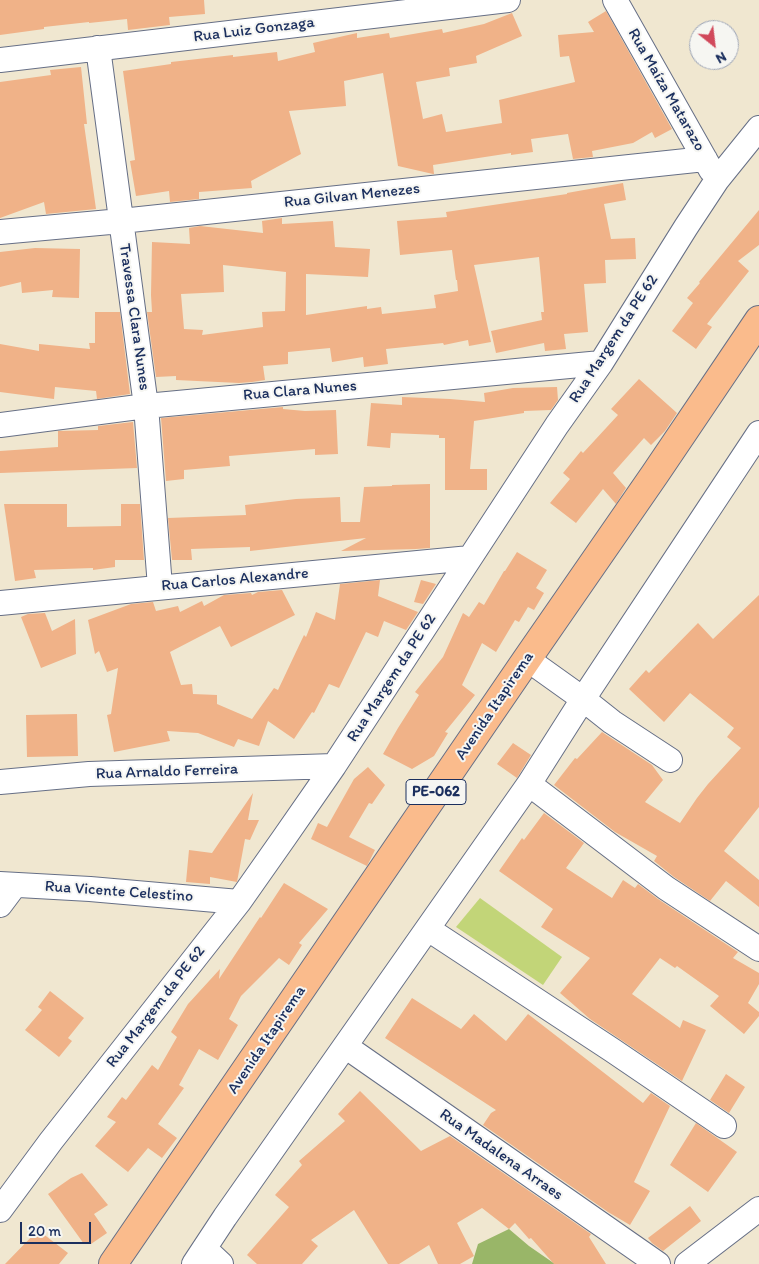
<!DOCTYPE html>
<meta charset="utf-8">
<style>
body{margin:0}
#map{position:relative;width:759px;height:1264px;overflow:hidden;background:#f0e7d0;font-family:Itim,sans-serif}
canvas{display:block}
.north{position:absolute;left:689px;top:20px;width:50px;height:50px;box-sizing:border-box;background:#f6f6f2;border:1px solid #9ea6b7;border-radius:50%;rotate:151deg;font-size:14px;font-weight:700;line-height:20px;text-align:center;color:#1b2f5e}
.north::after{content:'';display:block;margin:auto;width:18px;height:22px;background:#d1495b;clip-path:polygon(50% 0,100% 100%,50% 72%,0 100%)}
.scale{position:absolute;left:20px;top:1222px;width:71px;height:22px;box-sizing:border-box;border:2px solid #1b2f5e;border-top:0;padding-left:6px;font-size:15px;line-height:18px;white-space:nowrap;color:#1b2f5e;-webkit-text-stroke:4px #f6f6f2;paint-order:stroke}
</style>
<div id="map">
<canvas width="759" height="1264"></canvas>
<div class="north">N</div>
<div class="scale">20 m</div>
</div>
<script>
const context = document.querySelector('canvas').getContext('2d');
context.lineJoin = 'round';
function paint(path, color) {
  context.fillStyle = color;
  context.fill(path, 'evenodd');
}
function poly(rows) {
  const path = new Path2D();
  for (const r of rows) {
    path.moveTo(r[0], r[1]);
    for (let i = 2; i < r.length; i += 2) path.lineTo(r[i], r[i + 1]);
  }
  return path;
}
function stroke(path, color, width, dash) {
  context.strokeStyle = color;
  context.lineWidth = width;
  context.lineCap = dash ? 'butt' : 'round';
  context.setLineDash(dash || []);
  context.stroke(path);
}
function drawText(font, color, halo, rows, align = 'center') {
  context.font = font + ' Itim,sans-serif';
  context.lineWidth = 4;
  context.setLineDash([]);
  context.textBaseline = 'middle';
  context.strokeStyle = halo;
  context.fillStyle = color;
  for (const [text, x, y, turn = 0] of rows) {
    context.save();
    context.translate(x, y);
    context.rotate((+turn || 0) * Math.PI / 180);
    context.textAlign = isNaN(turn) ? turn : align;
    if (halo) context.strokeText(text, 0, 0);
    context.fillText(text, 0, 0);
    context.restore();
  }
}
const green = poly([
 [480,898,562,957,543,985,456,927]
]);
const forest = poly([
 [509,1229,529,1246,555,1264,472,1264,478,1244]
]);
const building = poly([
 [0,0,204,0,205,14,169,17,170,25,128,30,127,19,89,23,89,22,44,27,44,29,0,35],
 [606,11,672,129,655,138,652,132,633,143,592,151,593,157,573,159,568,134,531,139,533,152,511,155,511,153,433,165,434,174,433,174,398,166,383,73,344,81,346,106,289,111,301,154,251,181,252,188,199,192,199,199,170,202,169,191,136,196,130,161,135,160,123,71,171,64,171,62,233,55,233,57,277,52,278,61,315,52,313,43,357,33,357,38,389,33,390,38,442,29,443,33,484,24,512,13,522,36,476,56,477,63,449,68,450,76,416,82,423,119,442,114,446,132,502,123,499,100,575,82,569,56,560,57,558,35,594,32,588,22],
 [81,67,87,124,84,124,96,209,46,214,44,202,0,218,0,82,51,75,50,70],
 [623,183,626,200,604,204,611,239,635,238,636,259,605,260,606,283,584,284,588,332,564,334,566,349,545,351,544,343,496,353,491,331,542,320,541,312,544,312,539,257,474,265,491,342,469,346,468,340,444,345,443,343,386,349,388,364,364,367,363,357,332,362,330,348,288,352,288,364,263,366,265,380,252,382,239,383,176,380,176,376,156,377,147,312,152,312,151,295,152,242,190,244,189,228,200,226,263,233,262,221,282,218,282,224,333,221,335,247,370,249,368,277,306,274,306,315,367,306,367,309,381,307,382,314,436,308,434,295,458,291,457,280,456,280,452,250,400,255,397,221,447,217,446,212,567,194,567,193],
 [223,265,286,272,285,311,262,312,263,327,202,335,203,330,184,329,181,294,224,292],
 [759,210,759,245,738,261,749,271,707,324,712,327,696,349,672,331,693,303,687,298,700,283,699,282],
 [35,248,80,249,79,298,52,297,53,290,22,293,21,282,0,287,0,252],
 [95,312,120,312,130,394,97,399,96,391,55,387,54,399,0,392,0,344,39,351,39,344,90,349,89,343,95,343],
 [639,379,677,413,665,431,651,445,644,438,613,473,626,488,616,504,603,489,576,523,550,503,570,479,563,473,581,451,583,453,618,415,611,409],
 [557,387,558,400,551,410,524,411,524,413,474,421,470,469,487,469,487,490,445,490,445,438,439,438,439,435,391,433,390,448,367,446,371,403,402,405,402,397,450,399,485,402,484,393,513,388],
 [283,407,283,409,305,411,336,410,338,454,315,455,315,449,229,456,230,466,184,470,184,479,166,481,161,418],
 [133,422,137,468,0,473,0,451,58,447,58,431,98,430,98,426],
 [430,484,430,548,416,549,341,551,366,538,250,551,250,547,191,549,192,560,172,560,168,518,246,515,245,505,296,499,340,497,341,522,360,522,364,487,392,486,392,485],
 [4,504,67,504,67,527,121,526,121,504,140,504,144,560,115,560,115,567,93,570,93,568,34,570,36,578,15,581],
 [517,552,547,570,536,588,544,593,534,610,528,607,519,622,515,620,496,652,482,643,462,685,475,695,445,732,448,733,434,756,412,769,383,754,398,728,419,695,415,692,443,657,463,613,469,617,479,602,484,605,504,571,505,571],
 [380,580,378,596,418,612,406,630,384,621,378,637,366,632,339,688,329,684,314,713,312,712,294,739,268,721,259,746,238,739,234,747,198,733,167,731,170,741,114,752,107,715,111,714,118,668,107,672,99,651,95,654,88,620,131,604,153,602,156,611,178,606,180,612,202,601,204,606,224,595,251,593,252,595,258,592,282,590,295,615,231,647,220,626,170,652,181,685,192,684,193,694,217,695,217,704,252,719,274,688,278,690,304,635,306,637,316,612,335,620,340,584],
 [421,580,436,584,423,604,414,602],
 [759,595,759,807,724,851,759,880,759,907,726,881,710,901,674,877,654,861,657,856,615,832,554,785,575,758,577,759,602,732,652,765,663,780,645,802,680,823,697,798,708,784,741,748,727,737,734,728,690,693,664,722,629,689,646,670,649,673,698,623,713,639],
 [45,613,52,631,75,619,76,654,41,668,21,617,28,614],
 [77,714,78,756,27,757,26,715],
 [513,743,531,755,517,778,497,764],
 [368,767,385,785,372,804,369,803,349,837,375,850,367,866,311,839,318,823,327,827,354,779],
 [253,793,248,820,259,820,250,840,245,839,237,882,210,877,210,884,186,882,189,850,212,853],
 [544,813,584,843,566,868,612,898,623,880,635,888,638,884,658,899,738,952,733,958,759,973,759,984,748,1003,759,1012,759,1016,744,1034,710,1006,719,996,677,966,675,968,660,958,632,994,680,1028,683,1020,706,1030,682,1081,590,1019,560,993,590,958,541,927,553,909,499,871,522,838,524,840],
 [284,883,328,909,299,943,302,945,289,965,279,958,241,996,229,1019,238,1025,218,1060,199,1049,179,1085,184,1088,158,1124,177,1138,162,1158,148,1148,128,1172,95,1146,116,1122,107,1117,122,1097,126,1100,152,1065,158,1070,177,1037,171,1032,188,1004,220,969,219,979,260,917,261,918],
 [50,991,84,1018,68,1038,72,1041,59,1057,25,1030,42,1010,38,1007],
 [412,998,461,1029,474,1014,506,1041,528,1014,643,1103,651,1093,670,1106,634,1182,650,1191,630,1225,608,1212,483,1125,491,1113,496,1110,385,1038],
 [726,1074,745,1087,729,1113,710,1100],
 [360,1091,421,1151,450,1136,591,1234,589,1237,606,1264,554,1264,531,1238,529,1239,515,1223,509,1229,482,1208,457,1223,474,1256,460,1264,438,1264,429,1245,399,1264,388,1264,354,1210,311,1240,318,1246,302,1264,257,1264,247,1255,289,1207,275,1195,302,1165,299,1161,345,1121,338,1114],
 [696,1123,737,1152,708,1192,670,1165],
 [82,1173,108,1205,94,1214,107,1233,91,1244,84,1244,48,1194,71,1178],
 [690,1206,701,1221,663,1251,652,1243,648,1238],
 [38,1230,68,1253,59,1264,5,1264]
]);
const street = poly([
 [615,0,711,170],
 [98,48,146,406,160,587],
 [0,60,508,0],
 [0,232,121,221,705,159],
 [0,425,146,406,601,363],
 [0,603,470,558],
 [527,659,583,699,612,722,670,760],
 [0,782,89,774,334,766],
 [529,784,666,888,759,949],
 [0,884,90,889,239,902],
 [0,905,15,885],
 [428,929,612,1050,724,1126],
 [345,1046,658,1264],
 [0,1210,51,1141,239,902,284,838,334,766,557,425,601,363,686,227,717,180,759,128],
 [205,1249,221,1264],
 [194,1264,225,1217,529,784,583,699,759,433],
 [687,1264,759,1209]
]);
const primary = poly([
 [113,1264,527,659,655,474,759,320]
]);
const shields = [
 [436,792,60]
];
const shieldNames = [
 ["PE-062",436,792]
];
const streetNames = [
 ["Rua Luiz Gonzaga",254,30,-7],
 ["Rua Maíza Matarazo",666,90,60],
 ["Rua Gilvan Menezes",352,196,-6],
 ["Travessa Clara Nunes",134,317,82],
 ["Rua Margem da PE 62",614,339,-57],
 ["Rua Clara Nunes",300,391,-5],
 ["Rua Carlos Alexandre",235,580,-5],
 ["Rua Margem da PE 62",392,678,-57],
 ["Avenida Itapirema",495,706,-56],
 ["Rua Arnaldo Ferreira",167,772,-2],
 ["Rua Vicente Celestino",119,892,4],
 ["Rua Margem da PE 62",156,1007,-52],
 ["Avenida Itapirema",267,1040,-56],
 ["Rua Madalena Arraes",501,1155,35]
];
paint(green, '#c2d578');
paint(forest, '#99b668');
paint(building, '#f0b288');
stroke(street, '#666f86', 26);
stroke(primary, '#666f86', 30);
stroke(street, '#fff', 24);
stroke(primary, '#fabb8c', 28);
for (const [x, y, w] of shields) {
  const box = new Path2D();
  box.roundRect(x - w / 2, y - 12.5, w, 25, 4);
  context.fillStyle = '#f6f6f2';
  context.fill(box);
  stroke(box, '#1b2f5e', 1);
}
drawText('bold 15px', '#1b2f5e', null, shieldNames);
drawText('16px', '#1b2f5e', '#f6f6f2', streetNames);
</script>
